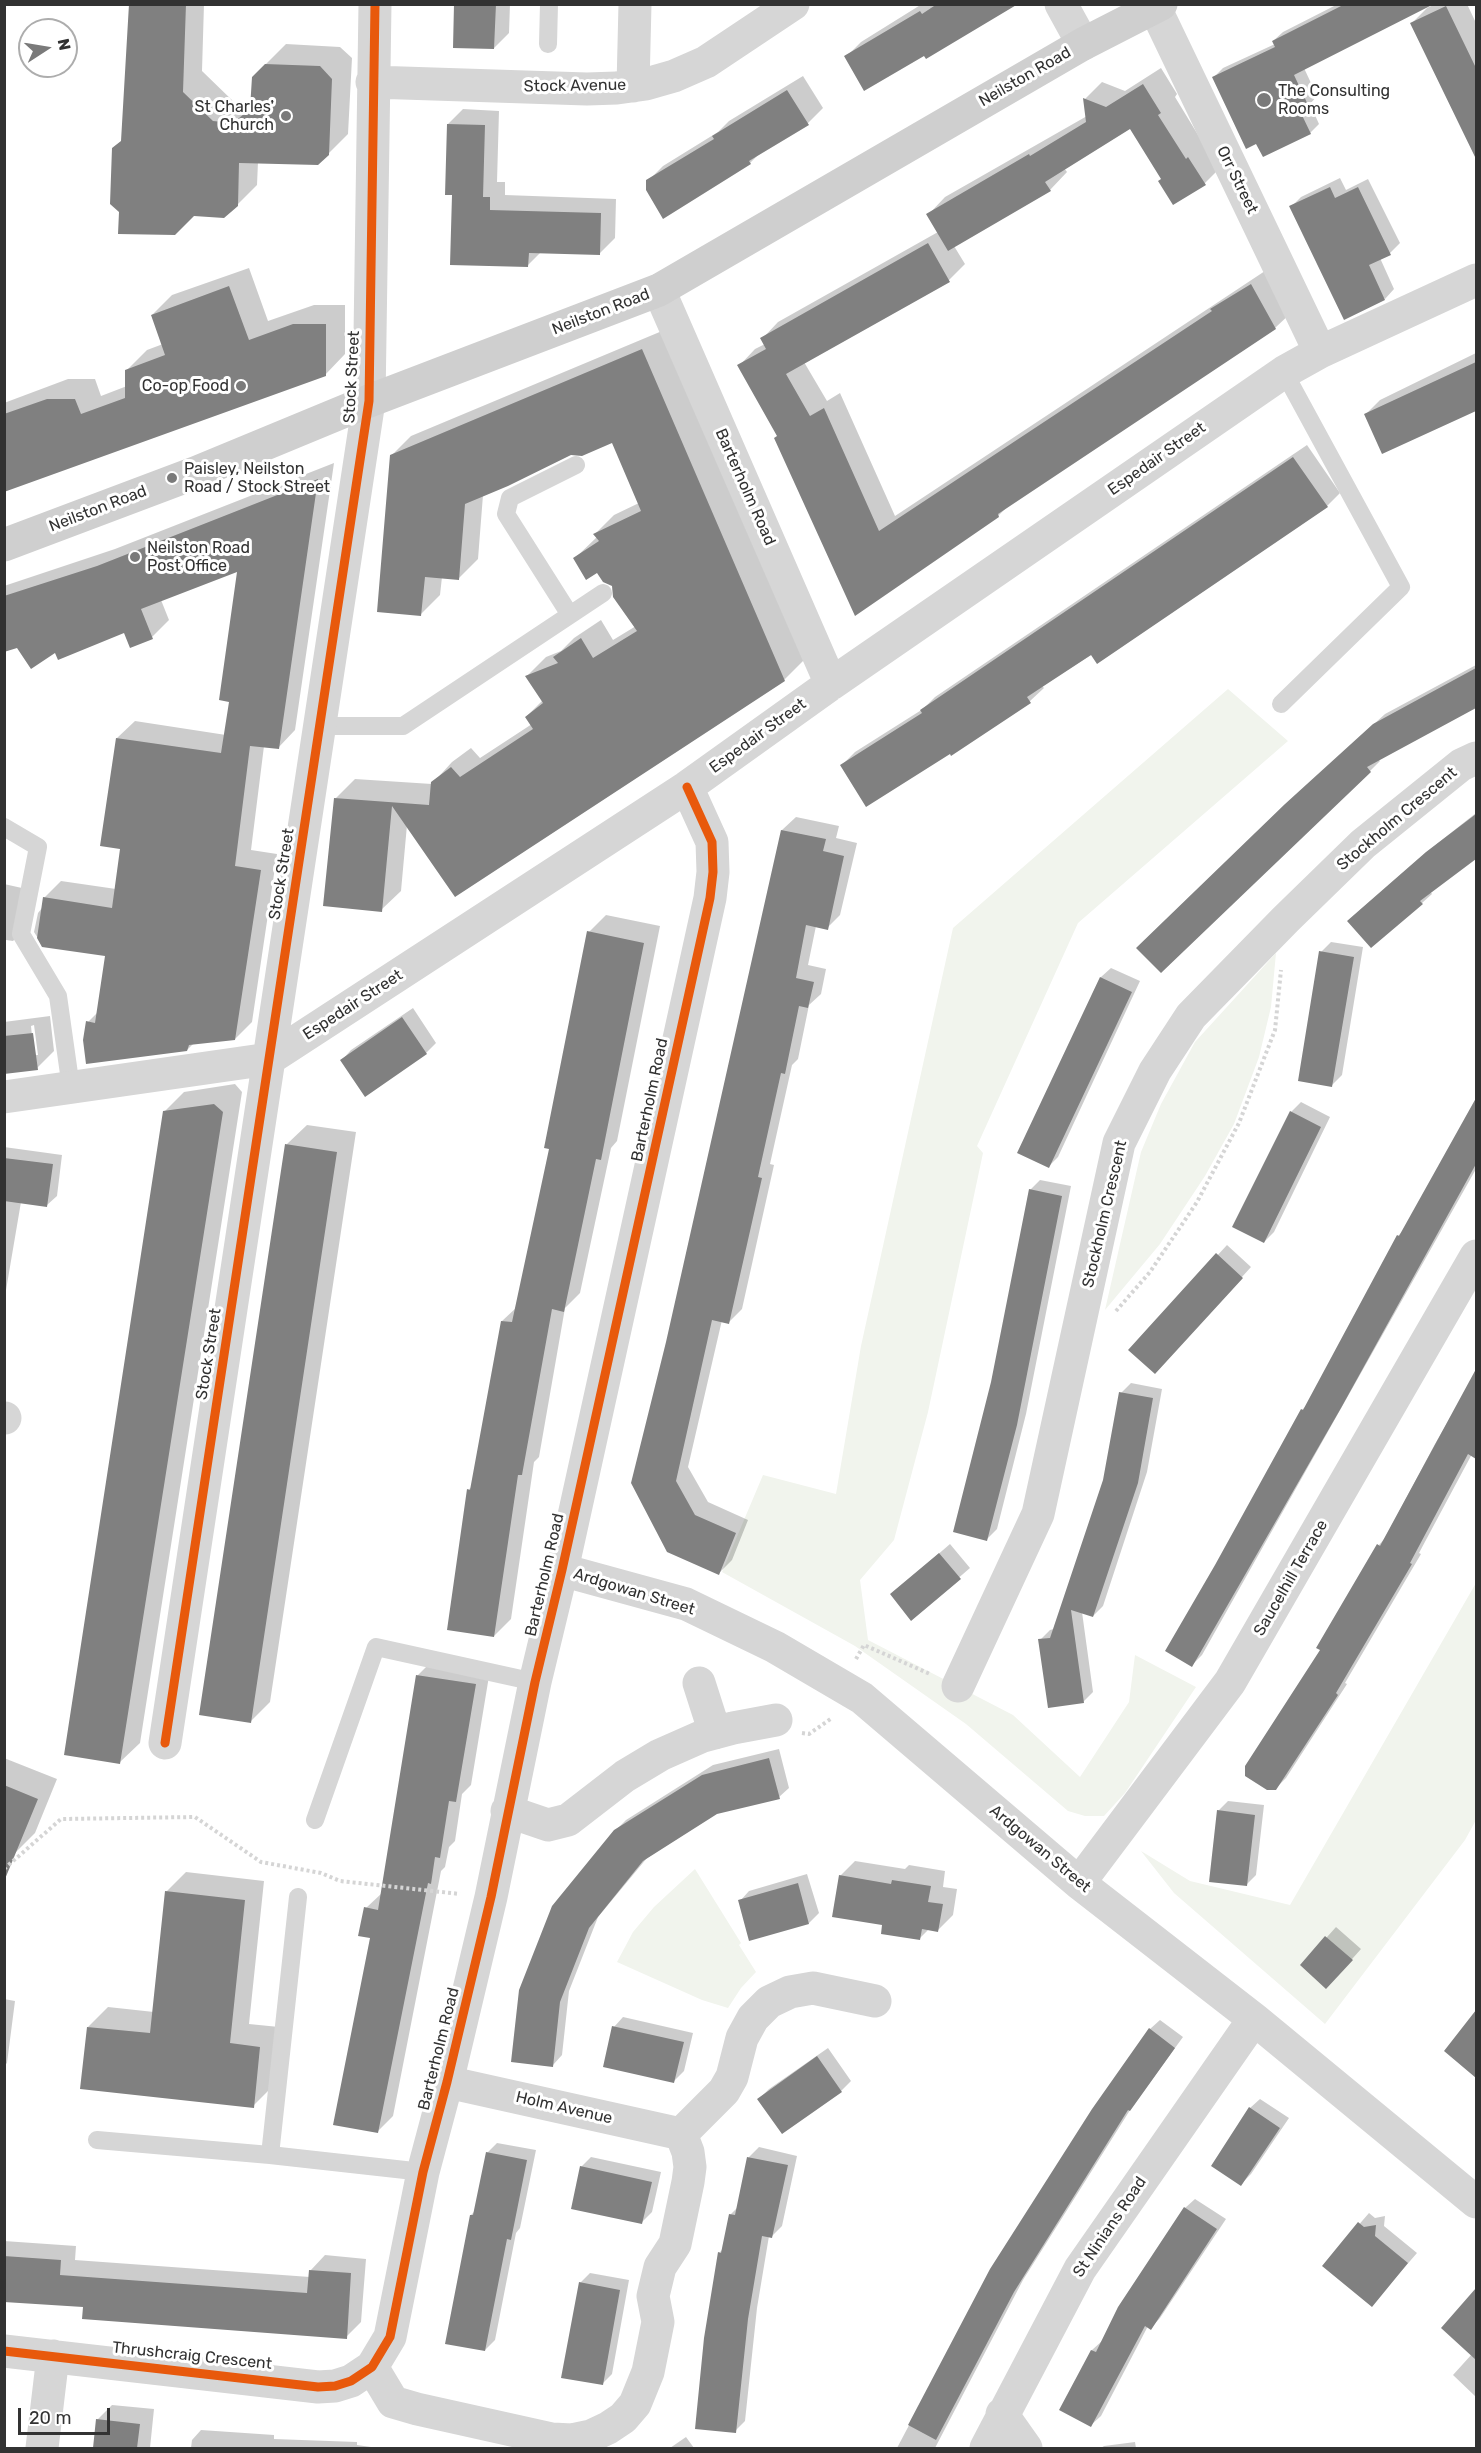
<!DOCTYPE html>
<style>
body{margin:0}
#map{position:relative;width:1481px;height:2453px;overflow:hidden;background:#fff;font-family:Rubik,sans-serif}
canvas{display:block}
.frame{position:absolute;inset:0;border:6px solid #323232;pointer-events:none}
.north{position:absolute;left:18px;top:18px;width:60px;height:60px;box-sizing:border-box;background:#fff;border:2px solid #adadad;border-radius:50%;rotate:78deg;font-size:16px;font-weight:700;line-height:24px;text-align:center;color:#323232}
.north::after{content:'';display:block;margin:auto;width:21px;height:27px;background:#7a7a7a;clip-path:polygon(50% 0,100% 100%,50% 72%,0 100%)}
.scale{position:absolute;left:18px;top:2408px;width:92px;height:27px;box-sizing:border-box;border:3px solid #323232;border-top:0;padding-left:8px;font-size:18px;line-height:21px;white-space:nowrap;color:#323232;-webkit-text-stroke:4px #fff;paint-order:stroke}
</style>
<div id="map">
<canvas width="1481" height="2453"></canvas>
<div class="frame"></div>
<div class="north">N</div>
<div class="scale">20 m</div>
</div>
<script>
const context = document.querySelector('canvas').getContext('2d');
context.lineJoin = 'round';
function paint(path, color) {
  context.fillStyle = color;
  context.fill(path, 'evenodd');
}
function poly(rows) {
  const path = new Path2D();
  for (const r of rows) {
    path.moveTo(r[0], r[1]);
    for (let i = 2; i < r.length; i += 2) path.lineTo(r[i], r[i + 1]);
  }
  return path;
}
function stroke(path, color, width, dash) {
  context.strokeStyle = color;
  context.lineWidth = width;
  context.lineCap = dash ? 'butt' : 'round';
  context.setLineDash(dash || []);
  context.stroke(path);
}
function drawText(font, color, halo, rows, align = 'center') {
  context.font = font + ' Rubik,sans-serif';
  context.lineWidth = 6;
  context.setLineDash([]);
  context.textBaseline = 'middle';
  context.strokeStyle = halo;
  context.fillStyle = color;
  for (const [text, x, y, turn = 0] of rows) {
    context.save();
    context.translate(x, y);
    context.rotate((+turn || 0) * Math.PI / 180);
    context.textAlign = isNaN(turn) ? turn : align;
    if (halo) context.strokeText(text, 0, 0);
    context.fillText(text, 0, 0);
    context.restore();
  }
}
const green = poly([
 [1228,689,1288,741,1078,923,977,1146,983,1153,928,1412,894,1540,860,1580,868,1640,1013,1715,1080,1777,1129,1702,1135,1655,1196,1687,1125,1793,1104,1816,1085,1816,1068,1811,966,1724,855,1646,722,1572,763,1475,836,1494,861,1346,953,928],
 [1276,953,1271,1007,1259,1057,1234,1124,1205,1176,1160,1244,1105,1310,1141,1152,1161,1104,1195,1042],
 [1476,1583,1476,1820,1465,1840,1325,2024,1174,1893,1141,1851,1190,1881,1290,1905],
 [695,1869,741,1943,739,1945,756,1972,741,1988,728,2008,702,2000,617,1962,633,1932,654,1907]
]);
const shadow = poly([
 [130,4,204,4,202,71,234,102,252,103,253,77,286,44,340,47,352,58,348,134,328,154,258,162,257,185,237,205,122,140],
 [456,4,510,4,509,33,494,48],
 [922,4,1012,4,925,54,846,57,861,42],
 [1338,4,1408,4,1304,68,1317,96,1310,104,1319,124,1310,133,1257,142,1214,77,1223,68,1275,44,1273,41,1283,32],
 [1435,4,1467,4,1476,23,1476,155,1412,23,1427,8],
 [1161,68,1177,94,1175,97,1203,143,1222,166,1205,183,1162,178,1130,127,1064,168,1067,172,1050,190,954,246,965,264,949,280,804,362,827,401,840,393,895,516,1268,269,1292,312,1275,328,1010,504,998,516,855,614,779,436,739,366,755,349,765,344,762,339,778,322,938,232,928,215,945,197,1087,116,1085,99,1102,82,1125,91],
 [803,76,823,108,808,123,762,151,750,163,664,216,648,181,663,166,718,132,729,121],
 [463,109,499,111,497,182,505,182,505,195,616,199,615,238,600,253,542,251,527,266,453,194,448,124],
 [1340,178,1346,190,1368,179,1400,243,1390,253,1380,258,1394,289,1385,299,1291,207,1301,197],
 [249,268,268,321,314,305,345,305,345,354,325,375,4,491,4,403,68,379,95,379,101,396,127,386,126,371,147,350,163,344,152,315,172,295],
 [662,331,804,660,784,680,407,825,401,891,381,910,335,799,355,779,432,784,452,762,471,748,480,758,532,724,526,717,543,700,527,676,546,657,561,651,574,638,601,620,613,640,636,626,613,585,597,571,574,559,597,537,595,534,614,515,639,503,613,441,571,453,483,495,478,559,458,579,442,577,440,595,421,614,391,456,411,436],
 [1476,353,1476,408,1383,452,1365,415,1380,400],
 [1307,445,1340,493,1327,506,1042,686,1044,688,1030,701,951,754,950,752,842,765,855,752,923,709,935,697],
 [334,463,295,730,278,748,264,746,251,850,277,854,252,1022,235,1039,194,1043,187,1050,88,1022,98,1012,107,955,43,946,34,932,38,913,42,908,44,898,61,881,116,889,122,848,117,738,135,721,226,735,231,700,238,569,161,600,169,620,152,637,125,631,56,651,18,646,4,651,4,586,115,549],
 [1476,665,1476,706,1378,759,1380,761,1370,771,1161,971,1297,794,1385,714],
 [1476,813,1476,857,1430,891,1432,894,1422,903,1359,911,1438,843],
 [796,817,839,826,836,838,857,843,840,915,827,928,816,926,808,965,826,969,821,994,809,1005,798,1059,792,1065,770,1164,774,1165,742,1309,729,1322,722,1320,688,1467,708,1502,748,1520,732,1560,719,1573,668,1551,668,1343,782,830],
 [4,884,31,890,29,924,13,941,6,940,4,947],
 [606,915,660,926,617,1141,611,1148,580,1293,565,1308,539,1457,534,1462,511,1619,494,1636,468,1490,473,1486,502,1321,517,1307,550,1148,589,932],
 [1331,942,1363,947,1342,1075,1332,1085,1321,952],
 [1111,968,1140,981,1058,1157,1048,1167,1101,977],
 [413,1008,436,1043,426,1053,365,1095,342,1060,351,1050],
 [50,1016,54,1051,37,1068,4,1072,4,1022],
 [34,1025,38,1055,34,1055,31,1026],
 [235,1084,242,1092,140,1743,120,1762,164,1112,184,1092],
 [1476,1099,1476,1169,1202,1655,1192,1665,1302,1410,1308,1404,1398,1236,1404,1230],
 [1301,1102,1330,1117,1274,1232,1264,1242,1291,1112],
 [307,1125,356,1132,270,1702,250,1722,287,1144],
 [4,1147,62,1155,57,1196,47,1205,21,1202,4,1302],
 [1040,1180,1071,1186,1026,1414,997,1529,987,1539,992,1383,1030,1190],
 [1227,1245,1251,1267,1165,1362,1130,1350],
 [1476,1373,1476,1449,1472,1454,1419,1553,1421,1554,1345,1683,1347,1684,1286,1778,1276,1788,1322,1650,1318,1648,1379,1545,1385,1538,1435,1444],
 [1131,1383,1162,1389,1147,1472,1103,1606,1093,1616,1082,1612,1093,1692,1083,1702,1040,1640,1050,1630,1054,1629,1104,1480,1121,1393],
 [950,1544,970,1568,911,1619,892,1594],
 [433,1660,490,1670,471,1785,462,1794,455,1841,449,1847,445,1867,441,1871,393,2116,378,2131,371,1937,366,1908,382,1893,418,1675],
 [779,1749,789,1788,779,1797,717,1813,647,1858,598,1917,569,1991,562,2055,553,2065,520,1990,615,1831,626,1820,713,1765],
 [4,1758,57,1779,35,1833,15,1853,4,1849],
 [1228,1801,1264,1805,1256,1875,1246,1885,1218,1811],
 [855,1861,905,1869,909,1865,945,1871,943,1887,957,1889,953,1915,938,1930,929,1929,919,1939,884,1924,840,1876],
 [186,1872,264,1881,249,2024,279,2027,273,2086,253,2106,88,2027,108,2007,154,2012,166,1892],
 [807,1874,819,1913,809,1923,740,1901,749,1891],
 [1336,1927,1361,1949,1336,1977,1302,1965],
 [4,1999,15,2001,7,2063,4,2066],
 [1476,2013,1476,2076,1446,2051],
 [623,2017,693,2033,684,2071,674,2081,614,2027],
 [1160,2020,1183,2037,1132,2107,1023,2280,935,2448,897,2448,991,2270,1150,2029],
 [828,2048,851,2081,841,2091,759,2099,769,2089],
 [1260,2099,1289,2118,1251,2174,1241,2184,1250,2108],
 [497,2143,536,2150,520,2228,516,2233,495,2340,485,2350,471,2215,475,2211,487,2153],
 [759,2147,797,2156,782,2226,772,2236,769,2236,757,2308,745,2421,735,2431,719,2253,723,2249,730,2215,738,2207,749,2157],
 [591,2157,661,2172,652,2212,642,2222,581,2167],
 [1195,2199,1226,2219,1160,2318,1151,2328,1148,2326,1101,2416,1091,2425,1061,2409,1092,2350,1102,2341,1185,2208],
 [1369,2213,1375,2218,1385,2216,1384,2226,1417,2253,1372,2305,1324,2265],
 [4,2241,76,2246,75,2260,310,2277,310,2271,325,2255,366,2259,361,2322,346,2337,85,2306,4,2300],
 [590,2273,629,2280,612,2374,602,2384,580,2283],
 [1476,2291,1476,2397,1453,2375,1472,2354,1443,2328],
 [112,2405,154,2409,150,2448,94,2448,97,2420],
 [201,2430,274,2435,274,2439,357,2442,357,2445,378,2448,191,2448,192,2440],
 [686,2437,694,2448,670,2448],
 [1135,2442,1136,2448,1101,2448,1104,2446]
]);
const building = poly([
 [129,4,186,4,183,92,213,121,233,123,250,109,252,77,265,64,320,66,332,79,329,155,318,165,239,163,238,206,224,218,194,216,175,235,118,234,119,212,110,204,112,148,121,141],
 [454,4,496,4,494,49,453,48],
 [937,4,1018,4,926,59,924,56,864,91,844,56,920,11,922,14],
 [1345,4,1434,4,1294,75,1309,107,1300,111,1311,134,1263,157,1256,144,1246,149,1212,77,1275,47,1272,41],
 [1446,6,1476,68,1476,159,1410,23],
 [1143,84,1161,113,1158,115,1186,159,1188,157,1206,185,1173,205,1158,181,1161,179,1130,129,1045,182,1051,191,948,251,926,214,1029,154,1030,156,1086,122,1083,98,1106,107],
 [787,90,809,125,749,161,751,164,663,219,646,190,646,180,714,139,712,136],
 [447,124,485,125,483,197,490,197,490,210,601,213,600,255,529,253,528,267,450,265,452,195,445,195],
 [1330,187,1335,198,1358,187,1391,255,1369,265,1385,300,1344,320,1289,206],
 [928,243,950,282,786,374,810,416,824,408,879,531,1212,311,1210,309,1251,284,1276,329,998,514,999,517,855,616,774,438,777,436,737,365,766,349,760,338],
 [229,286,249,340,293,324,326,324,326,376,4,492,4,414,47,399,75,399,81,414,125,398,125,370,165,355,151,315],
 [642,349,785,681,455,897,392,806,382,912,323,906,334,798,429,805,431,782,451,767,460,777,533,729,525,717,543,703,525,676,558,663,553,657,581,638,593,658,637,631,613,597,612,586,603,582,597,573,586,580,573,558,599,541,593,534,641,511,612,443,582,456,571,455,508,486,465,504,459,580,425,577,421,616,377,612,390,455],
 [1476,362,1476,411,1382,454,1364,414],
 [1293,457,1328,507,1097,664,1091,655,1027,697,1031,703,951,756,950,754,866,807,840,765,922,713,920,710],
 [318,479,279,749,250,746,235,866,261,870,235,1040,189,1045,187,1051,86,1064,83,1040,86,1021,95,1023,105,956,42,947,37,938,43,897,112,908,120,849,100,846,116,738,221,753,229,702,219,700,237,572,141,609,153,639,130,648,124,633,58,660,55,653,31,669,17,648,4,652,4,596,97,566],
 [1476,668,1476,708,1367,767,1371,772,1161,973,1136,948,1285,804,1373,724],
 [1476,814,1476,859,1420,901,1423,904,1371,948,1347,921,1426,852],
 [781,830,826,839,823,851,844,856,828,930,806,925,796,978,814,982,808,1008,799,1006,785,1074,781,1073,758,1177,762,1178,729,1324,712,1320,676,1481,695,1515,736,1533,719,1575,667,1552,631,1483,666,1342],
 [587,931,644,943,601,1160,596,1159,564,1312,552,1309,522,1475,518,1475,494,1637,447,1630,467,1489,470,1490,501,1321,512,1322,549,1149,544,1148],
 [1319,951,1354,957,1332,1087,1298,1081],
 [1100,977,1132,992,1049,1168,1017,1153],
 [402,1017,427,1054,365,1097,340,1060],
 [33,1033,38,1070,4,1074,4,1036],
 [1476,1098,1476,1164,1341,1408,1192,1667,1165,1651,1215,1565,1301,1409,1303,1410,1397,1235,1399,1236],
 [214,1104,223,1112,120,1764,64,1755,163,1111],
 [1290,1111,1321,1127,1264,1243,1232,1227],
 [285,1144,337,1152,251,1723,199,1715],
 [4,1158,53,1164,47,1207,4,1201],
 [1029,1189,1062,1196,1017,1425,987,1541,953,1532,991,1382],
 [1216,1253,1243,1278,1155,1374,1128,1350],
 [1476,1369,1476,1459,1468,1454,1410,1563,1412,1564,1336,1693,1338,1695,1276,1790,1267,1790,1245,1776,1245,1766,1320,1650,1316,1648,1377,1544,1380,1546],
 [1119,1392,1153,1398,1138,1483,1093,1617,1071,1610,1084,1703,1048,1708,1038,1639,1050,1638,1103,1480],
 [939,1553,961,1579,911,1621,890,1594],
 [416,1675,476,1684,456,1802,449,1801,440,1858,435,1857,431,1884,428,1883,378,2133,333,2125,370,1938,358,1936,364,1907,378,1910],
 [769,1758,780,1799,717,1814,643,1861,589,1928,560,2002,553,2067,511,2062,519,1990,552,1906,614,1830,702,1775],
 [4,1785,38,1799,5,1879,4,1879],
 [1217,1810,1255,1815,1247,1886,1209,1882],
 [839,1875,891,1884,892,1880,931,1886,928,1902,943,1904,938,1932,922,1929,920,1940,881,1934,882,1925,832,1917],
 [798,1883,809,1924,749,1941,738,1900],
 [165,1891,245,1900,230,2043,260,2047,254,2108,80,2089,87,2027,150,2033],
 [1325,1936,1353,1960,1326,1989,1300,1965],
 [1476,2010,1476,2078,1444,2051],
 [612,2026,684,2042,674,2083,603,2067],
 [1149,2028,1175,2048,1130,2111,1128,2110,1014,2292,936,2440,908,2425,990,2269,1092,2109],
 [817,2056,842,2092,782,2134,757,2099],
 [1249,2107,1280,2128,1241,2186,1211,2166],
 [486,2152,527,2160,511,2240,507,2239,485,2351,445,2344,470,2215,473,2215],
 [747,2157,788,2165,772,2238,762,2236,748,2319,736,2433,695,2429,704,2338,718,2252,721,2253,729,2214,735,2215],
 [580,2166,652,2182,642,2224,571,2209],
 [1184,2207,1217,2229,1151,2330,1145,2326,1091,2427,1059,2410,1091,2350,1096,2352,1118,2307],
 [1358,2222,1364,2227,1376,2225,1375,2236,1408,2263,1372,2307,1322,2266],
 [4,2256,61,2260,60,2275,307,2293,309,2270,351,2273,347,2339,82,2319,83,2307,4,2302],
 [579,2282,620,2290,603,2385,561,2378],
 [1476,2288,1476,2360,1441,2328],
 [96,2419,140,2424,137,2448,93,2448]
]);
const path = poly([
 [1116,1311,1150,1272,1197,1202,1239,1123,1275,1030,1281,970],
 [856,1659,864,1645,930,1674],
 [802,1733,809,1734,832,1718],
 [4,1869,61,1819,195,1817,261,1862,321,1873,340,1881,460,1894]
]);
const lane = poly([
 [548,44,549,4],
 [570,615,506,514,510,498,576,465],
 [1281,704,1401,587,1284,372],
 [320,726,403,726,603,593],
 [4,827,38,847,21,934,58,996,71,1088],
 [315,1820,376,1647,535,1682],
 [298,1897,270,2155,423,2172],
 [97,2140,270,2155]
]);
const street = poly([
 [1061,4,1083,44],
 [1155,8,1320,352],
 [372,82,587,89,617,88,646,84,674,76,706,62,793,4],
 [633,86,635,4],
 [659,290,831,684],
 [4,1097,269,1059,687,787,831,684,1284,372,1320,352,1476,280],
 [4,1418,5,1418],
 [562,1570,686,1604,775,1647,862,1698,1079,1883,1254,2019,1476,2202],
 [699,1683,715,1733],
 [958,1686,1038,1514,1119,1143,1155,1071,1191,1016,1286,919,1363,844,1461,765,1476,758],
 [165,1743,369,401,375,4],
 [507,1811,548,1825,568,1820,625,1776,660,1755,703,1736,733,1728,776,1720],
 [1079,1883,1230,1682,1476,1256],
 [447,2082,681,2134],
 [4,2351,318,2387,335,2386,351,2381,372,2367,390,2337,423,2172,447,2082,491,1897,535,1682,562,1570,710,898,713,872,712,842,687,787],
 [372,2367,393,2402,417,2409,552,2439,572,2440,591,2436,608,2428,623,2418,635,2404,648,2372,658,2322,653,2296,660,2267,675,2244,688,2182,690,2167,688,2152,681,2134,724,2091,732,2077,742,2038,753,2018,769,2002,790,1992,813,1988,875,2001],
 [1002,2414,1026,2448],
 [42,2448,53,2356],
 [986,2448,1080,2269,1254,2019]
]);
const secondary = poly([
 [4,545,195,473,369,401,659,290,1083,44,1161,4]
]);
const cycleway = poly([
 [165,1743,369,401,375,4],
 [4,2351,318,2387,335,2386,351,2381,372,2367,390,2337,423,2172,447,2082,491,1897,535,1682,562,1570,710,898,713,872,712,842,687,787]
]);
const markers = [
 [1264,100,8,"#7a7a7a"],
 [286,116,6,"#7a7a7a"],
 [241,386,6,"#7a7a7a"],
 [172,478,6,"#7a7a7a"],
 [135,557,6,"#7a7a7a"]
];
const streetNames = [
 ["Neilston Road",1025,77,-30],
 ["Stock Avenue",575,86,-1],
 ["Orr Street",1237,180,64],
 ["Neilston Road",601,312,-21],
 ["Stock Street",352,377,-87],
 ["Espedair Street",1157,459,-35],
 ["Barterholm Road",745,487,66],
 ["Neilston Road",98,509,-21],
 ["Espedair Street",758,736,-36],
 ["Stockholm Crescent",1397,819,-40],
 ["Stock Street",282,874,-81],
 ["Espedair Street",353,1005,-33],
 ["Barterholm Road",650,1100,-78],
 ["Stockholm Crescent",1105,1214,-77],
 ["Stock Street",209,1354,-81],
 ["Barterholm Road",545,1575,-77],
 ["Saucelhill Terrace",1291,1578,-60],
 ["Ardgowan Street",634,1592,17],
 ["Ardgowan Street",1040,1849,40],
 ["Barterholm Road",439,2049,-76],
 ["Holm Avenue",564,2108,13],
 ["St Ninians Road",1110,2227,-56],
 ["Thrushcraig Crescent",192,2356,6]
];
const poiNames = [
 ["The Consulting",1278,91],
 ["Rooms",1278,109],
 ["St Charles'",274,107,"right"],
 ["Church",274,125,"right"],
 ["Co-op Food",229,386,"right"],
 ["Paisley, Neilston",184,469],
 ["Road / Stock Street",184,487],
 ["Neilston Road",147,548],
 ["Post Office",147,566]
];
paint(green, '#f1f4ed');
paint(shadow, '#0003');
paint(building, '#808080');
stroke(path, '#d5d5d5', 4, [3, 3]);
stroke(lane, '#d6d6d6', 18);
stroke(street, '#d6d6d6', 33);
stroke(secondary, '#cfcfcf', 33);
stroke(cycleway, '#e8590c', 9);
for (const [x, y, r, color] of markers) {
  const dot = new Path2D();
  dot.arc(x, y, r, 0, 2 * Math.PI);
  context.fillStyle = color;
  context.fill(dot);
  stroke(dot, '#fff', 2);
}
drawText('16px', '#323232', '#fff', streetNames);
drawText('16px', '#323232', '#fff', poiNames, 'left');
</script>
